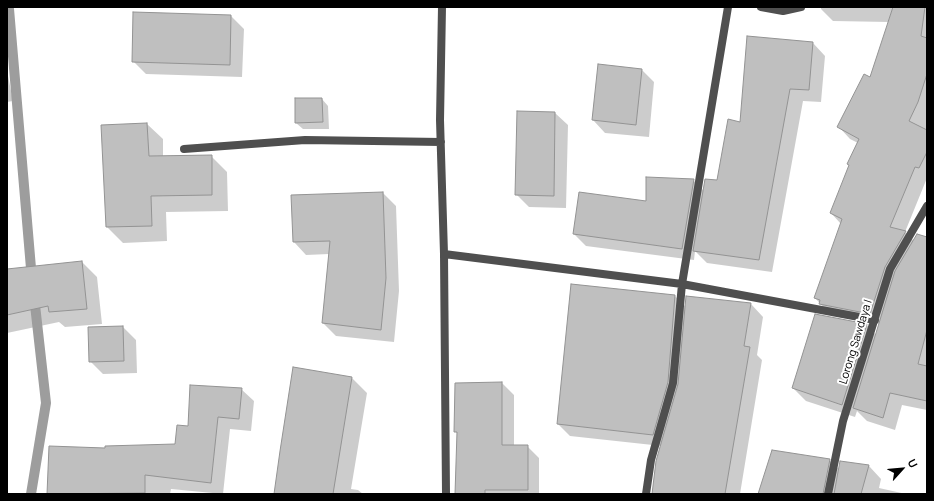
<!DOCTYPE html>
<style>
body{margin:0}
#map{position:relative;width:934px;height:501px;overflow:hidden;background:#fff;font-family:Manrope,sans-serif}
canvas{display:block}
.frame{position:absolute;inset:0;border:8px solid #000;pointer-events:none}
.north{position:absolute;left:882px;top:449px;width:40px;height:40px;-webkit-text-stroke:3px #fff;paint-order:stroke;rotate:63deg;font-size:11px;font-weight:700;line-height:16px;text-align:center;color:#000}
.north::after{content:'';display:block;margin:auto;width:14px;height:18px;background:#000;clip-path:polygon(50% 0,100% 100%,50% 72%,0 100%)}
</style>
<div id="map">
<canvas width="934" height="501"></canvas>
<div class="frame"></div>
<div class="north">U</div>
</div>
<script>
const context = document.querySelector('canvas').getContext('2d');
context.lineJoin = 'round';
function paint(path, color) {
  context.fillStyle = color;
  context.fill(path, 'evenodd');
}
function poly(rows) {
  const path = new Path2D();
  for (const r of rows) {
    path.moveTo(r[0], r[1]);
    for (let i = 2; i < r.length; i += 2) path.lineTo(r[i], r[i + 1]);
  }
  return path;
}
function stroke(path, color, width, dash) {
  context.strokeStyle = color;
  context.lineWidth = width;
  context.lineCap = dash ? 'butt' : 'round';
  context.setLineDash(dash || []);
  context.stroke(path);
}
function drawText(font, color, halo, rows, align = 'center') {
  context.font = font + ' Manrope,sans-serif';
  context.lineWidth = 4;
  context.setLineDash([]);
  context.textBaseline = 'middle';
  context.strokeStyle = halo;
  context.fillStyle = color;
  for (const [text, x, y, turn = 0] of rows) {
    context.save();
    context.translate(x, y);
    context.rotate((+turn || 0) * Math.PI / 180);
    context.textAlign = isNaN(turn) ? turn : align;
    if (halo) context.strokeText(text, 0, 0);
    context.fillText(text, 0, 0);
    context.restore();
  }
}
const shadow = poly([
 [821,7,927,7,927,178,905,232,914,241,927,238,927,410,902,405,895,430,867,421,857,411,855,417,806,401,793,388,816,316,867,325,876,335,880,324,832,316,815,298,841,224,831,213,858,143,850,139,839,127,871,78,889,22,833,21,821,9],
 [231,16,244,29,242,77,146,74,133,61],
 [813,43,825,56,821,102,803,101,772,272,707,263,695,251,694,260,586,246,574,234,647,202,693,180,704,191,718,181,741,123],
 [642,70,654,82,649,137,605,133,593,120],
 [7,71,13,101,7,102],
 [322,99,328,106,329,129,303,129,296,123],
 [518,112,555,113,568,125,566,208,529,207,516,194],
 [147,124,163,139,163,157,211,156,227,172,228,211,166,212,167,241,123,243,107,227],
 [383,193,396,206,399,291,394,342,336,336,323,323,329,254,306,255,294,242],
 [82,262,97,277,102,324,65,327,59,322,7,333,7,270],
 [572,285,675,296,686,307,751,304,763,317,757,355,762,360,740,494,652,494,657,461,662,446,570,436,558,424],
 [123,327,136,340,137,373,103,374,90,361],
 [352,378,367,393,351,489,358,490,363,494,275,494],
 [502,383,514,395,514,446,527,446,539,458,539,494,457,494,458,434,455,431],
 [241,389,254,401,251,431,230,429,223,494,171,489,170,494,48,494,50,447,106,450,176,445,189,427],
 [829,460,840,470,841,462,869,466,881,479,879,488,906,494,760,494]
]);
const stream = poly([
 [9,9,32,280],
 [31,494,46,403,34,296]
]);
const building = poly([
 [893,7,925,7,921,36,927,38,927,74,918,102,909,121,927,130,927,152,919,168,915,167,890,227,906,231,885,267,870,314,819,304,820,300,814,298,842,219,830,213,849,165,847,164,859,139,837,127,864,74,870,77,893,7],
 [133,12,231,15,230,65,132,62,133,12],
 [747,36,813,42,809,90,790,89,759,260,693,251,705,179,717,180,728,119,740,122,747,36],
 [598,64,642,69,636,125,592,120,598,64],
 [295,98,322,98,323,122,295,123,295,98],
 [517,111,555,112,554,196,515,195,517,111],
 [147,123,149,156,212,155,212,195,151,196,152,226,106,227,101,125,147,123],
 [646,177,694,179,682,249,573,234,579,192,646,201,646,177],
 [383,192,386,278,381,330,322,323,330,241,293,242,291,195,383,192],
 [917,234,927,237,927,330,918,364,927,366,927,401,890,393,883,418,853,408,895,271,917,234],
 [82,261,87,309,49,312,48,306,7,315,7,269,82,261],
 [571,284,675,295,668,382,653,435,557,424,571,284],
 [686,296,751,303,744,346,750,347,725,494,652,494,656,461,678,384,686,296],
 [815,314,867,324,842,405,792,388,815,314],
 [123,326,124,361,89,362,88,327,123,326],
 [293,367,352,377,333,494,274,494,280,451,293,367],
 [502,382,502,445,528,445,528,490,485,490,485,494,455,494,457,432,454,432,455,383,502,382],
 [190,385,242,388,239,419,218,417,211,483,145,475,145,493,47,494,49,446,105,448,105,446,175,444,177,425,188,426,190,385],
 [772,450,830,459,823,494,758,494,772,450],
 [840,461,869,465,861,494,834,494,840,461]
]);
const minor = poly([
 [442,7,440,120,444,254,446,494],
 [761,7,783,11,801,7],
 [184,149,305,140,441,142],
 [444,254,682,284,875,320],
 [646,494,651,460,673,383,682,284,728,7],
 [828,494,843,421,890,269,927,206]
]);
const streetNames = [
 ["Lorong Sawdaya I",856,342,-73]
];
paint(shadow, '#0003');
stroke(stream, '#9d9d9d', 10);
paint(building, '#bfbfbf');
stroke(building, '#939393', 1);
stroke(minor, '#4f4f4f', 8);
drawText('11px', '#000', '#fff', streetNames);
</script>
